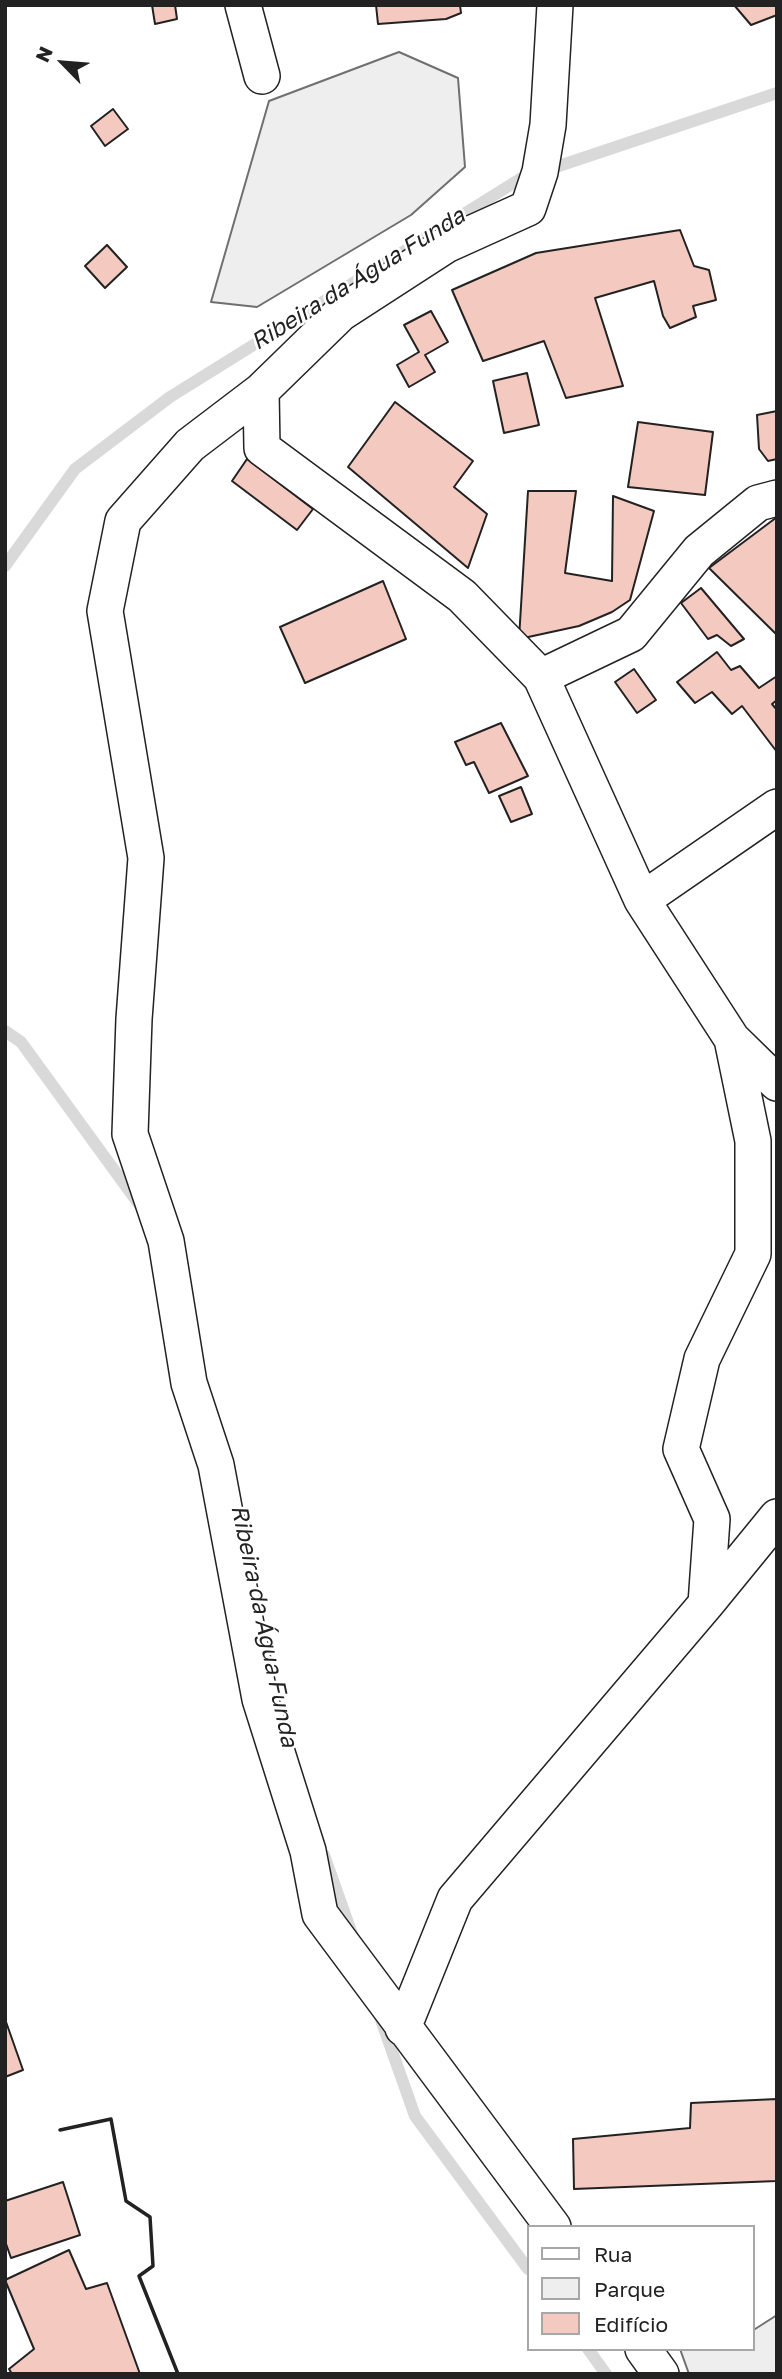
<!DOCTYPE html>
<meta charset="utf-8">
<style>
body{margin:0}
#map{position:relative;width:782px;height:2379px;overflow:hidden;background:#fff;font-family:"Golos Text",sans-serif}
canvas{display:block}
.frame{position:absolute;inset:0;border:7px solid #222;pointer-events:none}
.legend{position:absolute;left:527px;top:2225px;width:228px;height:126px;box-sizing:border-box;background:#fff;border:2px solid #a7a7a7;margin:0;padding:9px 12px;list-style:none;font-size:21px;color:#222}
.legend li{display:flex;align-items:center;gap:14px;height:35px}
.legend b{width:35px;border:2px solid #a7a7a7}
.north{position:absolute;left:28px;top:28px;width:70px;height:70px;-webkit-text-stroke:5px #fff;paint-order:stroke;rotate:295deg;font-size:19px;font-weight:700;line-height:28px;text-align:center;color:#222}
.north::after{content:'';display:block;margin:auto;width:24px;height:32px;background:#222;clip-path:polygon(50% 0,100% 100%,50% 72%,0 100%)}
</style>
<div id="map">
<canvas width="782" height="2379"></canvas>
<div class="frame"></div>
<ul class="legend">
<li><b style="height:9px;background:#fff"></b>Rua</li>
<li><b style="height:19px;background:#eee"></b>Parque</li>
<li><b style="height:19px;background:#f3c9c0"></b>Edifício</li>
</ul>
<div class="north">N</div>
</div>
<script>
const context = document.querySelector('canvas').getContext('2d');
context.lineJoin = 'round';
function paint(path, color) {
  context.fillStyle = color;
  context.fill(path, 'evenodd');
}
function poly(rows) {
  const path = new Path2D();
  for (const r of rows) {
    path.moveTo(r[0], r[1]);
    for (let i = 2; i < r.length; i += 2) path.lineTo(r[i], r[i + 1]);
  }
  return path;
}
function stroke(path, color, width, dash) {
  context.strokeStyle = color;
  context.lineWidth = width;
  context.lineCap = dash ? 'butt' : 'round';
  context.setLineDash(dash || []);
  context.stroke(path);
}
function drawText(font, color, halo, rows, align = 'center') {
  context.font = font + ' "Golos Text",sans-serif';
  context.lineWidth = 5;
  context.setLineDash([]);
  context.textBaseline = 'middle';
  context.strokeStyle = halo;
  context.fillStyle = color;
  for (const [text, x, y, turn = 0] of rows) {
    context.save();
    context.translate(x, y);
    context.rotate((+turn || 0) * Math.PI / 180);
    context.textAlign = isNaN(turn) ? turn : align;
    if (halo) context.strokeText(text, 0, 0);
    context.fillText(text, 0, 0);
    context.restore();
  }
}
const green = poly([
 [399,52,458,78,465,167,411,215,257,307,211,302,269,101,399,52],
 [777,2315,777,2374,689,2374,680,2349,752,2349,752,2331,777,2315]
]);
const stream = poly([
 [5,566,75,469,170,397,520,179,777,93],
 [5,1031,21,1042,141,1207],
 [324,1855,353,1937],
 [380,2017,415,2116,528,2269],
 [588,2349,606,2374]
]);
const building = poly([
 [152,5,175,5,177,19,155,24,152,5],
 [376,5,460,5,461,13,446,19,378,24,376,5],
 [734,5,777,5,777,15,751,25,734,5],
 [113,109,128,129,105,146,91,126,113,109],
 [680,230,694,266,709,270,716,300,693,306,696,317,670,328,663,316,654,281,595,298,623,386,566,398,544,341,483,361,452,290,536,253,680,230],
 [107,245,127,267,105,288,85,266,107,245],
 [431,311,448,342,425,355,435,372,409,387,397,365,419,352,404,325,431,311],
 [527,373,539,425,504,433,493,381,527,373],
 [395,402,473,461,454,487,487,514,468,568,348,467,395,402],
 [777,411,777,459,768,461,759,449,757,415,777,411],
 [638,422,713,432,705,495,628,487,638,422],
 [247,459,313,509,297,530,232,481,247,459],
 [528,491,576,491,565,573,612,581,613,496,654,511,630,600,612,612,579,626,519,639,528,491],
 [777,517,777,635,709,568,777,517],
 [383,581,406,639,305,683,280,627,383,581],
 [701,588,744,639,731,646,717,635,708,639,681,603,701,588],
 [717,652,731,670,740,666,759,688,777,676,777,700,772,704,777,710,777,752,742,706,732,714,712,692,695,703,677,682,717,652],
 [634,669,656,700,637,713,615,682,634,669],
 [501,723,528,776,489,793,474,762,466,765,455,742,501,723],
 [521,787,532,814,511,822,499,796,521,787],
 [5,2019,23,2070,5,2077,5,2019],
 [777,2099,777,2181,574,2189,573,2139,690,2128,691,2103,777,2099],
 [63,2182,80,2235,11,2258,5,2241,5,2201,63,2182],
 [69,2250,86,2289,107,2283,140,2374,12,2374,9,2369,34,2349,5,2280,69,2250]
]);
const minor = poly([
 [243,5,262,76],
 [261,391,262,448,462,596,541,677],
 [642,900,541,677,631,634,699,551,758,503,777,498],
 [732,1039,777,1083],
 [706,1604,777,1517],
 [403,2028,455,1899,706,1604,712,1519,681,1449,702,1359,753,1254,753,1141,732,1039,642,900,777,807],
 [553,2227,320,1914,308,1851,260,1699,216,1465,189,1383,166,1241,130,1134,134,1019,146,858,105,611,123,521,190,445,261,391,341,313,446,245,528,208,540,172,548,125,555,5],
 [643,2349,661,2374]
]);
const wall = poly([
 [60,2130,111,2119,126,2201,150,2217,153,2266,139,2276,178,2374]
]);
const waterNames = [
 ["Ribeira da Água Funda",358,279,-32],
 ["Ribeira da Água Funda",264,1626,78]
];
paint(green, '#eee');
stroke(green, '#6f6f6f', 2);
stroke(stream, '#d9d9d9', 12);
paint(building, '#f3c9c0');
stroke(building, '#222', 2);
stroke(minor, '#222', 38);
stroke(minor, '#fff', 35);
stroke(wall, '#222', 3.5);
drawText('italic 23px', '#222', '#fff', waterNames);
</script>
